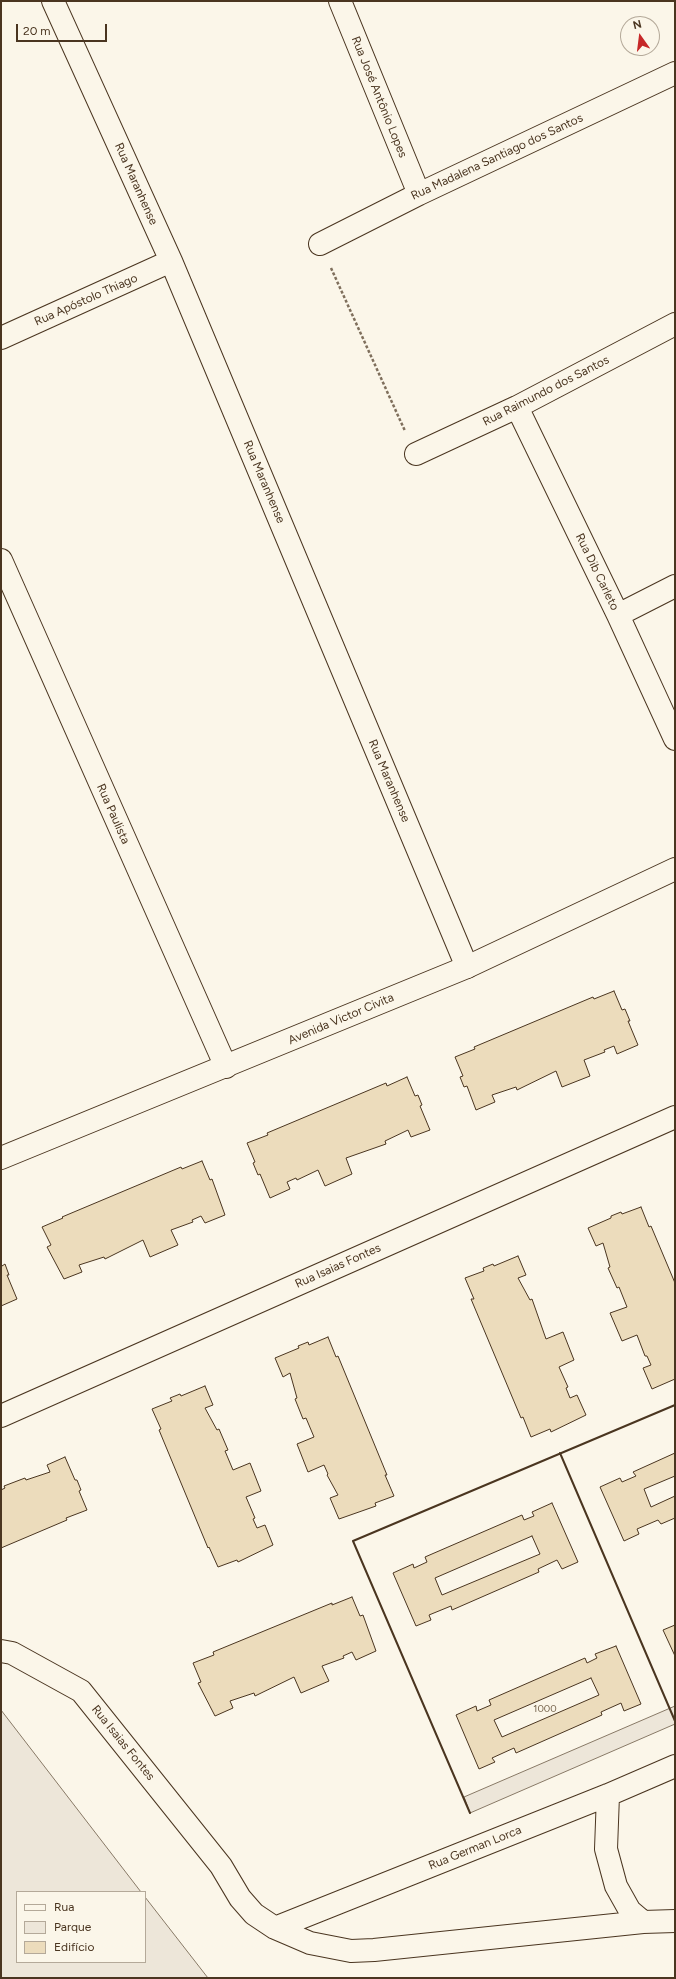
<!DOCTYPE html>
<meta charset="utf-8">
<style>
body{margin:0}
#map{position:relative;width:676px;height:1979px;overflow:hidden;background:#fbf6e9;font-family:Figtree,sans-serif}
canvas{display:block}
.frame{position:absolute;inset:0;border:2px solid #4a3520;pointer-events:none}
.legend{position:absolute;left:16px;top:1891px;width:130px;height:72px;box-sizing:border-box;background:#fbf6e9;border:1px solid #b4a999;margin:0;padding:5px 7px;list-style:none;font-size:12px;color:#4a3520}
.legend li{display:flex;align-items:center;gap:8px;height:20px}
.legend b{width:20px;border:1px solid #b4a999}
.north{position:absolute;left:620px;top:16px;width:40px;height:40px;box-sizing:border-box;background:#fbf6e9;border:1px solid #b4a999;border-radius:50%;rotate:346deg;font-size:11px;font-weight:700;line-height:16px;text-align:center;color:#4a3520}
.north::after{content:'';display:block;margin:auto;width:14px;height:18px;background:#c62828;clip-path:polygon(50% 0,100% 100%,50% 72%,0 100%)}
.scale{position:absolute;left:16px;top:24px;width:91px;height:18px;box-sizing:border-box;border:2px solid #4a3520;border-top:0;padding-left:5px;font-size:12px;line-height:14px;white-space:nowrap;color:#4a3520;-webkit-text-stroke:3px #fbf6e9;paint-order:stroke}
</style>
<div id="map">
<canvas width="676" height="1979"></canvas>
<div class="frame"></div>
<ul class="legend">
<li><b style="height:5px;background:#fbf6e9"></b>Rua</li>
<li><b style="height:11px;background:#ede6d9"></b>Parque</li>
<li><b style="height:11px;background:#ecdcbc"></b>Edifício</li>
</ul>
<div class="north">N</div>
<div class="scale">20 m</div>
</div>
<script>
const context = document.querySelector('canvas').getContext('2d');
context.lineJoin = 'round';
function paint(path, color) {
  context.fillStyle = color;
  context.fill(path, 'evenodd');
}
function poly(rows) {
  const path = new Path2D();
  for (const r of rows) {
    path.moveTo(r[0], r[1]);
    for (let i = 2; i < r.length; i += 2) path.lineTo(r[i], r[i + 1]);
  }
  return path;
}
function stroke(path, color, width, dash) {
  context.strokeStyle = color;
  context.lineWidth = width;
  context.lineCap = dash ? 'butt' : 'round';
  context.setLineDash(dash || []);
  context.stroke(path);
}
function drawText(font, color, halo, rows, align = 'center') {
  context.font = font + ' Figtree,sans-serif';
  context.lineWidth = 3;
  context.setLineDash([]);
  context.textBaseline = 'middle';
  context.strokeStyle = halo;
  context.fillStyle = color;
  for (const [text, x, y, turn = 0] of rows) {
    context.save();
    context.translate(x, y);
    context.rotate((+turn || 0) * Math.PI / 180);
    context.textAlign = isNaN(turn) ? turn : align;
    if (halo) context.strokeText(text, 0, 0);
    context.fillText(text, 0, 0);
    context.restore();
  }
}
const green = poly([
 [675,1706,675,1724,470,1813,464,1797,675,1706],
 [1,1710,141,1892,17,1892,17,1962,145,1962,145,1897,208,1978,1,1978,1,1710]
]);
const building = poly([
 [614,991,622,1010,625,1009,630,1021,628,1021,638,1045,617,1054,614,1046,604,1050,605,1052,584,1060,590,1076,562,1087,556,1071,517,1090,516,1087,492,1095,495,1102,476,1110,467,1086,464,1087,460,1077,463,1076,455,1057,475,1049,474,1047,593,997,594,999,614,991],
 [407,1077,415,1096,418,1095,422,1105,420,1106,430,1130,411,1137,408,1130,385,1141,386,1144,346,1158,352,1174,325,1186,318,1170,297,1180,296,1178,287,1182,290,1189,270,1198,260,1174,258,1175,253,1163,255,1162,247,1143,268,1135,267,1133,386,1083,387,1086,407,1077],
 [202,1161,210,1180,212,1179,225,1215,205,1223,201,1216,192,1220,193,1222,171,1230,178,1245,150,1257,143,1240,105,1259,104,1257,79,1265,82,1272,64,1279,47,1247,51,1245,42,1227,63,1218,62,1217,181,1167,182,1169,202,1161],
 [641,1207,649,1227,651,1226,675,1283,675,1379,652,1389,643,1368,651,1365,647,1356,645,1356,637,1335,622,1341,610,1313,627,1307,619,1287,617,1288,608,1268,610,1267,603,1243,596,1246,588,1228,611,1218,611,1216,621,1212,622,1214,641,1207],
 [518,1256,526,1275,518,1278,530,1300,532,1299,546,1339,563,1332,574,1360,559,1367,568,1387,566,1388,570,1398,577,1395,586,1415,551,1432,550,1429,531,1437,523,1417,521,1418,471,1299,474,1299,465,1278,484,1271,483,1268,493,1264,494,1266,518,1256],
 [1,1263,2,1266,5,1264,9,1275,7,1275,17,1299,1,1306,1,1263],
 [328,1337,336,1357,338,1356,387,1475,385,1475,394,1496,375,1503,376,1506,339,1519,330,1498,338,1495,327,1475,328,1474,324,1465,308,1472,297,1444,314,1437,306,1418,303,1419,295,1399,297,1398,290,1373,283,1377,275,1358,299,1348,298,1346,308,1342,309,1345,328,1337],
 [205,1386,213,1405,205,1408,217,1430,219,1429,228,1450,225,1451,233,1470,250,1463,261,1491,246,1497,255,1518,253,1519,257,1528,265,1525,273,1545,238,1562,237,1560,218,1567,209,1547,208,1548,159,1430,161,1429,152,1409,172,1401,170,1398,180,1394,181,1396,205,1386],
 [675,1453,675,1518,661,1524,658,1520,637,1529,639,1534,624,1541,600,1487,620,1478,622,1482,636,1476,633,1472,675,1453],
 [65,1457,75,1480,77,1480,81,1490,79,1491,87,1510,66,1518,67,1520,1,1548,1,1490,5,1488,4,1486,25,1478,26,1480,50,1472,47,1465,65,1457],
 [675,1476,675,1496,651,1507,644,1489,675,1476],
 [552,1503,578,1562,562,1569,557,1560,538,1569,539,1572,452,1610,451,1606,429,1615,431,1620,416,1626,393,1573,413,1564,414,1568,427,1562,425,1557,522,1515,524,1520,534,1516,532,1512,552,1503],
 [532,1536,540,1554,442,1595,435,1578,532,1536],
 [352,1597,360,1616,363,1615,376,1651,356,1660,352,1652,343,1656,344,1658,322,1666,329,1681,301,1693,294,1677,255,1696,254,1693,230,1701,233,1708,215,1716,198,1683,201,1682,193,1663,214,1655,213,1652,332,1603,332,1605,352,1597],
 [675,1625,675,1656,663,1630,675,1625],
 [616,1646,641,1704,624,1711,621,1703,601,1712,602,1715,516,1753,514,1748,492,1758,495,1762,479,1769,456,1715,476,1706,477,1711,491,1705,489,1700,585,1658,587,1663,597,1658,595,1654,616,1646],
 [591,1678,599,1695,502,1737,494,1720,591,1678]
]);
const path = poly([
 [331,268,405,431]
]);
const minor = poly([
 [53,1,171,261,467,967],
 [340,1,419,194],
 [320,244,419,194,675,73],
 [1,338,171,261],
 [517,407,618,615,675,739],
 [416,454,517,407,675,324],
 [1,560,226,1067],
 [618,615,675,586],
 [1,1416,675,1117],
 [1,1651,12,1653,81,1691,221,1866,240,1898,254,1914,275,1928,310,1943,351,1951,374,1950,643,1922,675,1921],
 [608,1795,606,1849,616,1886,630,1911,643,1922],
 [275,1928,608,1795,675,1766]
]);
const secondary = poly([
 [1,1158,467,967,675,869]
]);
const wall = poly([
 [560,1453,675,1721],
 [470,1813,353,1541,675,1405]
]);
const numberNames = [
 ["1000",545,1709]
];
const streetNames = [
 ["Rua José Antônio Lopes",379,97,68],
 ["Rua Madalena Santiago dos Santos",497,157,-25],
 ["Rua Maranhense",136,184,66],
 ["Rua Apóstolo Thiago",86,300,-24],
 ["Rua Raimundo dos Santos",546,391,-27],
 ["Rua Maranhense",264,482,67],
 ["Rua Dib Carleto",597,572,64],
 ["Rua Maranhense",389,781,67],
 ["Rua Paulista",113,814,66],
 ["Avenida Victor Civita",341,1019,-23],
 ["Rua Isaias Fontes",338,1266,-24],
 ["Rua Isaias Fontes",123,1743,51],
 ["Rua German Lorca",475,1848,-22]
];
paint(green, '#ede6d9');
stroke(green, '#887966', 1);
paint(building, '#ecdcbc');
stroke(building, '#4a3520', 1);
stroke(minor, '#4a3520', 24);
stroke(secondary, '#4a3520', 24);
stroke(path, '#7f6f5c', 2.5, [3, 2]);
stroke(minor, '#fbf6e9', 22);
stroke(secondary, '#fbf6e9', 22);
stroke(wall, '#4a3520', 2);
drawText('10px', '#725f47', null, numberNames);
drawText('12px', '#4a3520', '#fbf6e9', streetNames);
</script>
